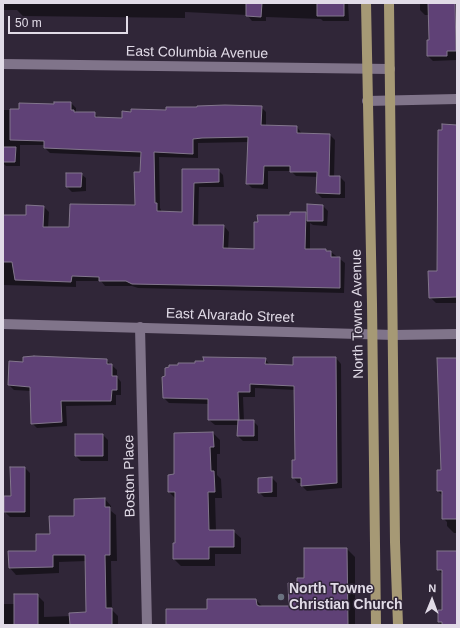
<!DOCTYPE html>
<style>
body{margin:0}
#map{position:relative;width:460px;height:628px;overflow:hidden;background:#302638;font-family:Helvetica,sans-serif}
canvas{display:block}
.frame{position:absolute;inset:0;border:4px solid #e1dbe7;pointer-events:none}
.north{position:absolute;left:412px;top:580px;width:40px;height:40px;-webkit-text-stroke:3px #302638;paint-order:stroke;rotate:1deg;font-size:11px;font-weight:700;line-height:16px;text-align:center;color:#e1dbe7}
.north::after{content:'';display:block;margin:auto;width:14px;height:18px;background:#e1dbe7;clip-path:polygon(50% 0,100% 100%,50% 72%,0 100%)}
.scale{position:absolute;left:8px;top:16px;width:120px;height:18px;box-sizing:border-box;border:2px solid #e1dbe7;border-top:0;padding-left:5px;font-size:12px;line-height:14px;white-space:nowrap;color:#e1dbe7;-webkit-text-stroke:3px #302638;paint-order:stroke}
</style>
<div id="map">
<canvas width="460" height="628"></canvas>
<div class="frame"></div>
<div class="north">N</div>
<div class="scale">50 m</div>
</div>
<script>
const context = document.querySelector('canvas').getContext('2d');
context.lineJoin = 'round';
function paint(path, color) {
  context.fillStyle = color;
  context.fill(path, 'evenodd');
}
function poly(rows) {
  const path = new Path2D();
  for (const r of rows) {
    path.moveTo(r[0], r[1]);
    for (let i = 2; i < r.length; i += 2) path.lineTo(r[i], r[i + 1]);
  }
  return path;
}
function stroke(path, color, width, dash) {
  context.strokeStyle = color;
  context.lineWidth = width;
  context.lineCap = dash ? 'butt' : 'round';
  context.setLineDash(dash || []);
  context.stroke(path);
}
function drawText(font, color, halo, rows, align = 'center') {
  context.font = font + ' Helvetica,sans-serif';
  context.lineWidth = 3;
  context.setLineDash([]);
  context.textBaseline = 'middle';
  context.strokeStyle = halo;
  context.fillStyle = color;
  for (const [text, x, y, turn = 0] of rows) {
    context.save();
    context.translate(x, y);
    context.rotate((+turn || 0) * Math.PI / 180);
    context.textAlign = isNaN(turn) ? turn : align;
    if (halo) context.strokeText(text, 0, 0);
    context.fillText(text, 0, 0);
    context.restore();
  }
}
const shadow = poly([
 [3,3,348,3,349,21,323,21,321,19,266,17,266,21,252,21,247,15,185,12,185,18,23,16,17,10,3,10],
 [420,3,457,3,457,60,433,61,428,56,429,15,425,15,420,10],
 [55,103,71,103,76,108,76,113,94,113,99,118,123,119,167,111,261,107,266,112,266,126,297,127,302,134,330,135,335,140,334,177,340,177,345,182,345,198,322,198,317,193,318,177,296,176,291,171,268,171,268,189,252,188,247,183,249,142,198,143,198,158,159,157,160,208,162,212,183,213,183,170,218,170,223,175,224,187,199,187,198,226,224,226,229,232,228,250,255,251,291,216,305,213,308,216,323,206,328,211,327,226,313,225,310,223,310,250,331,252,345,263,344,293,138,288,132,286,105,286,101,281,76,281,76,287,3,285,3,216,26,216,44,207,49,212,48,228,70,228,136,206,141,173,142,157,50,153,45,148,45,145,20,145,20,166,6,166,3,163,3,110,20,110,55,105],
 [457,125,457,303,436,303,430,297,438,272],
 [81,174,86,178,86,191,72,192,67,187],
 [336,358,341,364,342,488,307,491,302,486,302,483,298,483,293,477,296,461,295,390,255,388,255,397,243,397,244,421,253,421,258,426,258,441,243,441,238,436,238,425,215,425,209,420,209,404,169,403,164,398,265,359,270,365,294,367],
 [457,359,457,533,454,533,447,526,447,522,443,518,443,496,438,491,438,471,442,471],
 [106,360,117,370,117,377,121,382,121,395,116,395,116,405,66,406,67,426,37,428,32,423,31,391,14,390,9,385],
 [213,433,220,440,220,454,217,454,217,475,221,479,222,498,215,498,216,531,233,531,241,538,241,554,215,554,215,566,181,566,174,559,176,544,176,499,169,492,175,475],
 [76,435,103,435,108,440,108,461,81,461,76,456],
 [25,468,30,473,30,517,10,517,5,512],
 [272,478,277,483,277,497,264,497,259,492],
 [105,499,111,506,111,511,116,515,117,561,111,561,112,610,118,616,118,625,3,625,3,604,15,604,37,595,44,602,44,617,71,616,87,613,86,561,59,562,59,573,16,575,10,568,9,552,37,552,51,535,75,516],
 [347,549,355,557,355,625,168,625,208,610,256,600,263,607,290,607,298,584],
 [457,552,457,625,442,625,439,622,439,611,443,611,443,574,438,570]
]);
const building = poly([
 [246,3,262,3,261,17,246,16,246,3],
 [317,3,344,3,344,16,317,16,317,3],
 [428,3,455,3,456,51,447,51,447,56,427,56,427,40,429,40,428,3],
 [54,102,71,102,71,110,74,110,74,112,95,112,95,117,122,118,122,111,131,112,131,109,166,110,166,107,197,107,197,106,225,105,262,106,261,125,297,126,297,133,330,134,329,176,340,176,340,194,316,193,317,172,290,172,290,166,264,166,263,184,246,184,248,137,202,138,193,139,193,154,154,152,155,203,157,203,157,211,182,212,182,169,219,169,219,182,194,183,193,225,224,225,223,248,254,249,254,222,258,222,257,215,290,215,290,212,306,212,305,249,326,249,326,251,331,251,331,257,340,257,340,288,132,284,126,281,99,281,99,277,72,276,71,282,15,280,12,262,3,262,3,215,26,215,26,205,44,206,43,227,69,227,70,204,135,205,134,172,140,172,141,152,44,148,44,141,10,140,10,109,19,109,19,103,54,104,54,102],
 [442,124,457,125,457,297,429,298,428,271,437,271,438,130,442,130,442,124],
 [3,147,16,147,15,162,3,162,3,147],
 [66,173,82,173,81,187,66,187,66,173],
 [307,204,323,205,323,221,307,221,307,204],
 [34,356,107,359,107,364,112,364,112,376,117,376,117,390,112,390,111,401,61,401,62,422,31,424,30,387,8,385,9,361,23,362,23,357,34,356],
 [203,357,266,358,265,364,293,365,293,357,336,357,337,483,301,486,301,478,292,478,292,460,295,460,294,386,250,384,250,392,238,392,239,420,208,420,208,399,163,398,162,377,165,376,165,368,169,367,169,365,178,365,178,363,195,363,195,361,204,361,203,357],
 [437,358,457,358,457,519,442,519,442,491,437,491,437,470,441,470,437,358],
 [238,420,254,420,254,436,237,436,238,420],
 [213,432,214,447,210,447,211,471,214,471,215,492,208,492,209,530,234,530,234,547,209,547,209,559,173,559,173,543,175,543,175,492,168,492,168,475,174,474,174,433,213,432],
 [75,434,103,434,103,456,75,456,75,434],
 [10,467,25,467,25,512,4,512,4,496,11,496,10,467],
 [272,477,272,492,258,493,258,478,272,477],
 [105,498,105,507,110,507,110,555,105,555,106,608,112,608,112,625,70,625,69,613,86,612,85,555,53,555,53,567,9,568,8,551,36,551,36,534,50,534,49,516,74,516,74,499,105,498],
 [304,548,347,548,348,625,166,625,166,609,207,609,207,599,256,599,257,605,259,606,289,606,288,583,297,583,297,578,304,578,304,548],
 [437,551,457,551,457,625,442,625,442,622,438,622,438,610,442,610,442,570,437,570,437,551],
 [14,594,38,594,38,625,14,625,14,594]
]);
const street = poly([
 [3,64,390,69],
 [367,101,457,99],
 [140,327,147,625]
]);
const secondary = poly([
 [3,324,394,335,457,334]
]);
const primary = poly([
 [366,3,372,304,376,625],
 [389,3,395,542,398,625]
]);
const markers = [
 [281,597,4,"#6b7280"]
];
const streetNames = [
 ["East Columbia Avenue",197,53,1],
 ["North Towne Avenue",358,314,-91],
 ["East Alvarado Street",230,316,2],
 ["Boston Place",130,476,-91]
];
const poiNames = [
 ["North Towne",289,589],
 ["Christian Church",289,605]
];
paint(shadow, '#0007');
paint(building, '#5f4176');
stroke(building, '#82768c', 1);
stroke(street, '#80748a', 10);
stroke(secondary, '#80748a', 10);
stroke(primary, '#a69975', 10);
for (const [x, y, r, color] of markers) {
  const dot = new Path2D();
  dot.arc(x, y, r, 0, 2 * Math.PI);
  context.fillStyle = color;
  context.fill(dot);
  stroke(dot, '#302638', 1.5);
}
drawText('14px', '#e1dbe7', '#302638', streetNames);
drawText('bold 14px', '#e1dbe7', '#302638', poiNames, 'left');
</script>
